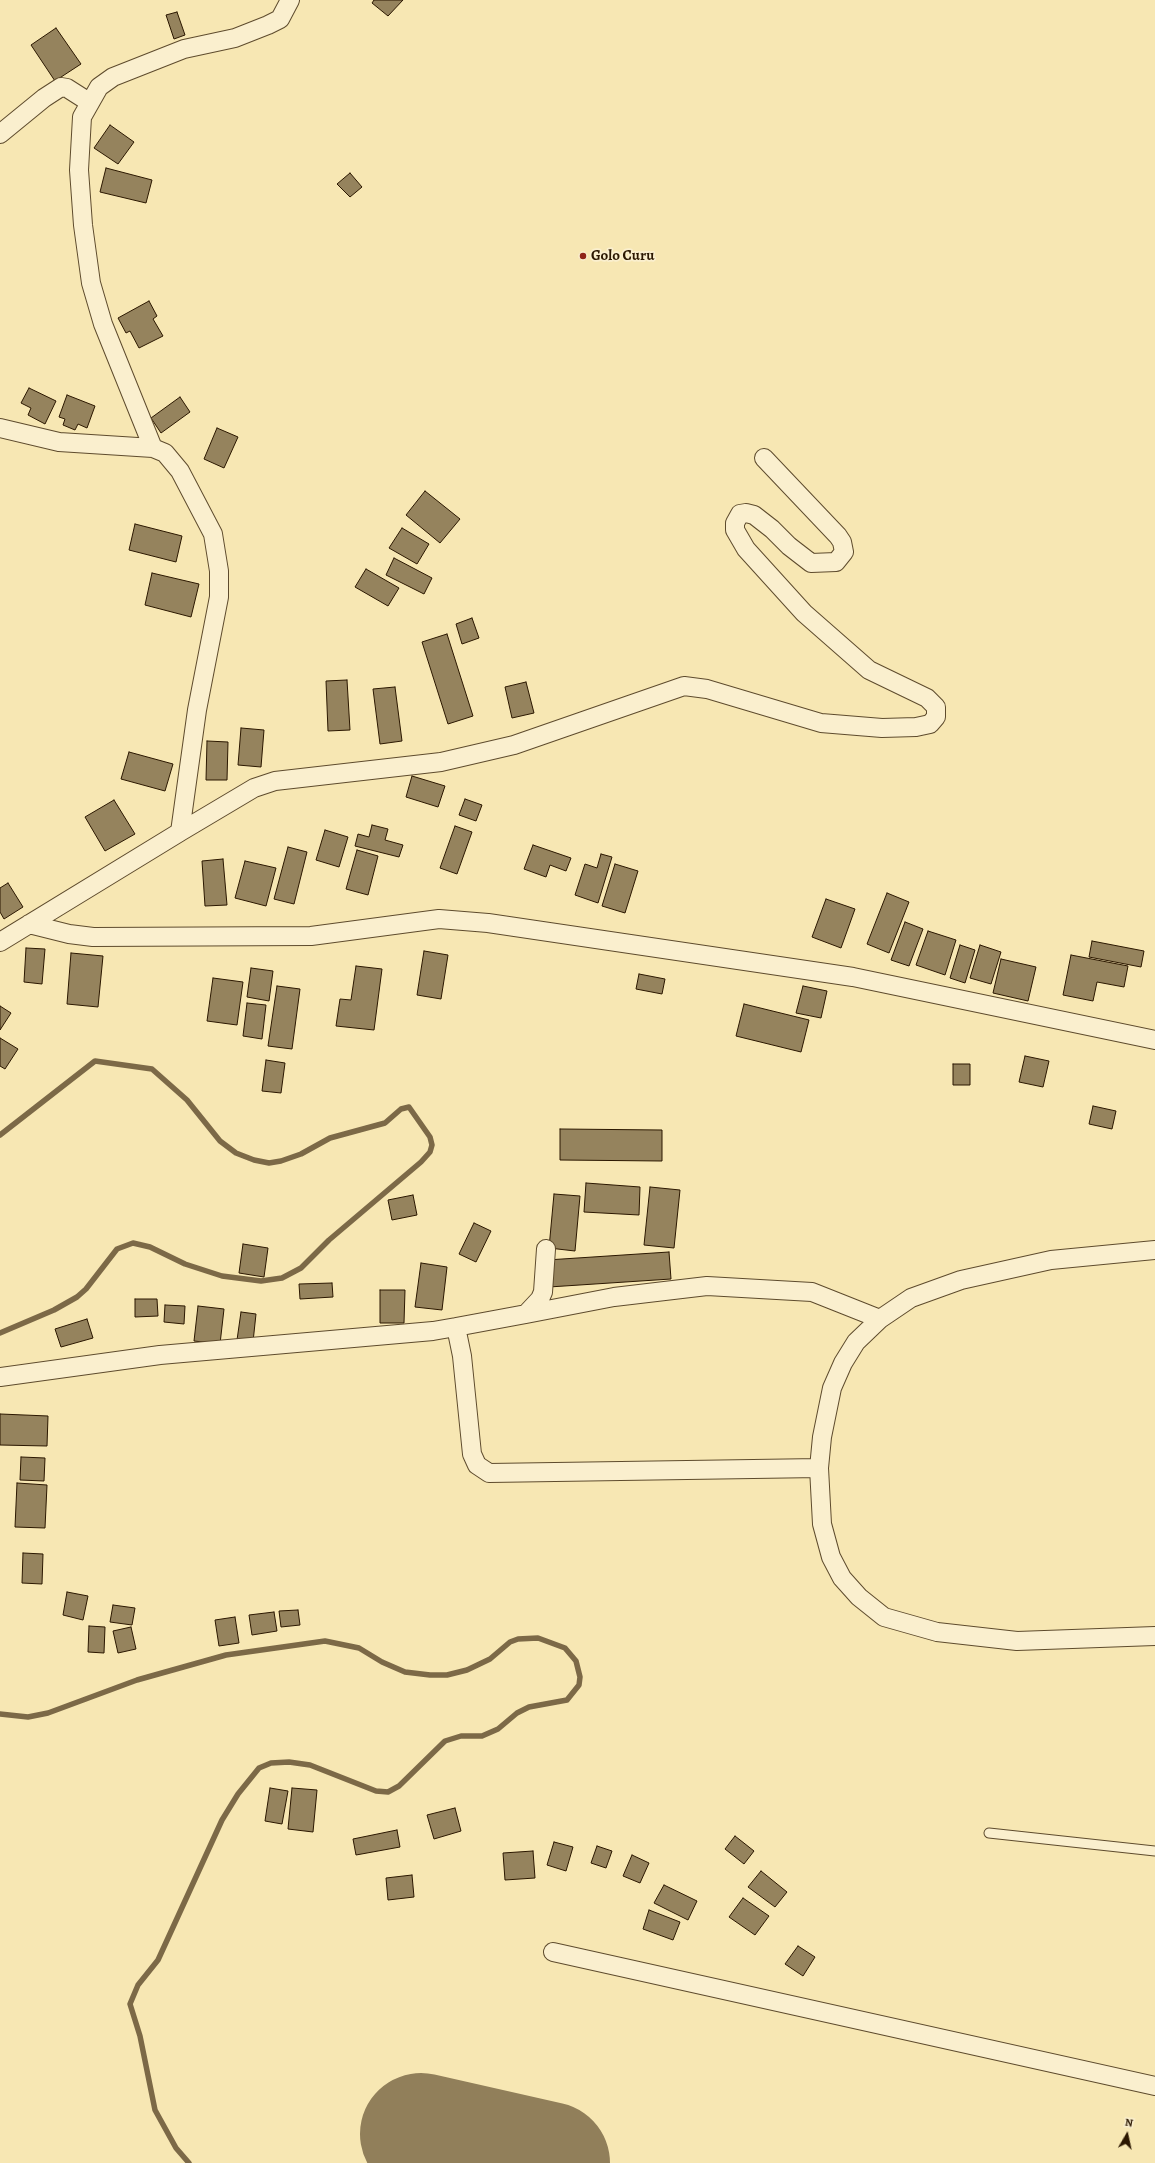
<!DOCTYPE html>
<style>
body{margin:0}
#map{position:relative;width:1155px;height:2163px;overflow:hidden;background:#f7e7b3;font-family:Alegreya,serif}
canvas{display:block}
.north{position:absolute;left:1107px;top:2115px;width:40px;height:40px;-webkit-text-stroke:3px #faefce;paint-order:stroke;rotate:9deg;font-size:11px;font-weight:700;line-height:16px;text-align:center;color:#2b1700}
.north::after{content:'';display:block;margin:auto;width:14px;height:18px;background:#2b1700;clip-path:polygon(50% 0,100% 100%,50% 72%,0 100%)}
</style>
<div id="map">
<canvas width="1155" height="2163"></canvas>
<div class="north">N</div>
</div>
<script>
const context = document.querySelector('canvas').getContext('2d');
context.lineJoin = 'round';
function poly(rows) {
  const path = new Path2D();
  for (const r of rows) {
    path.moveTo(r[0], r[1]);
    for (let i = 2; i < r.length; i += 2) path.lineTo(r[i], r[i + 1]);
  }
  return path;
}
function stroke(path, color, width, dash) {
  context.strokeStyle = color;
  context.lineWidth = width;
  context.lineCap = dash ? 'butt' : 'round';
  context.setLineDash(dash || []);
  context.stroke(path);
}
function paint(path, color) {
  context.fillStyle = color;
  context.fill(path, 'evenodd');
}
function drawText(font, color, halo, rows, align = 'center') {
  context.font = font + ' Alegreya,serif';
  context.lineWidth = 3.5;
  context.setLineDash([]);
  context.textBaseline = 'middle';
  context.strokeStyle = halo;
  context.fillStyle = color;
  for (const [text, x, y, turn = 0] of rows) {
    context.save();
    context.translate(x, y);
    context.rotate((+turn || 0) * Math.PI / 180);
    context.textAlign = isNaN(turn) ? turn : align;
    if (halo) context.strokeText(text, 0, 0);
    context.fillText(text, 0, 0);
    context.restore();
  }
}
const stream = poly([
 [0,1135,95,1061,152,1069,187,1100,220,1141,236,1153,254,1160,269,1163,281,1161,301,1154,330,1138,385,1123,401,1109,409,1107,430,1137,432,1145,430,1152,421,1162,329,1240,301,1268,282,1278,261,1281,222,1276,185,1264,150,1247,133,1243,117,1249,86,1289,77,1297,54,1310,0,1333],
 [0,1714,28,1717,48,1713,137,1680,226,1655,325,1641,359,1648,382,1662,405,1672,430,1675,447,1675,467,1670,490,1659,510,1642,518,1639,538,1638,565,1648,576,1661,580,1677,579,1685,567,1700,529,1707,517,1713,498,1729,482,1736,461,1736,445,1741,399,1786,388,1792,376,1791,310,1765,289,1762,271,1763,259,1768,238,1794,222,1820,158,1960,138,1985,130,2004,140,2036,155,2110,176,2148,189,2163]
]);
const runway = poly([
 [421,2134,549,2163]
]);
const building = poly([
 [374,0,403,0,388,16,372,3,374,0],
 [177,12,185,35,174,39,166,15,177,12],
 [56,28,81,64,55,81,31,45,56,28],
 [110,125,134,142,118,164,94,148,110,125],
 [106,168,152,180,146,203,100,192,106,168],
 [350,173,362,187,350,197,337,184,350,173],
 [149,301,157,316,153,319,163,336,139,348,130,331,126,333,118,318,149,301],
 [29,388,56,401,45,424,28,415,31,408,21,403,29,388],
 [67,395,95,406,87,428,78,424,75,430,63,425,65,419,59,417,67,395],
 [180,397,190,412,161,433,151,418,180,397],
 [217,428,238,437,224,468,204,459,217,428],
 [425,491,460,519,440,543,406,515,425,491],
 [135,524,182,536,176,562,129,550,135,524],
 [402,528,429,544,417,564,389,548,402,528],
 [394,558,432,578,424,594,386,575,394,558],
 [366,569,399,588,388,606,355,587,366,569],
 [152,573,199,584,191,617,145,605,152,573],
 [472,618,479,638,462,644,456,624,472,618],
 [447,634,473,716,448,724,422,642,447,634],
 [347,680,350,730,328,731,326,681,347,680],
 [526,682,534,713,512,718,505,687,526,682],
 [395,687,402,741,380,744,373,689,395,687],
 [241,728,264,730,261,767,238,765,241,728],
 [207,741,228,742,227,780,206,780,207,741],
 [129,752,173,764,165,791,121,779,129,752],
 [412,776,445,786,438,807,406,797,412,776],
 [465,799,482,805,476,821,459,815,465,799],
 [114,800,135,834,105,851,85,817,114,800],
 [372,825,388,829,385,840,403,845,399,857,355,846,358,834,369,837,372,825],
 [455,826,472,832,457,874,440,868,455,826],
 [325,830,348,837,339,867,316,860,325,830],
 [533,845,571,858,566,871,550,865,546,877,524,869,533,845],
 [288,847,307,852,294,904,274,899,288,847],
 [357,850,378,856,368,895,346,889,357,850],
 [601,854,612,857,598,903,575,895,585,864,597,868,601,854],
 [223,859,227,905,205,906,202,861,223,859],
 [245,861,276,868,266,906,235,898,245,861],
 [615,864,638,871,625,913,602,906,615,864],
 [8,883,23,907,4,919,0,912,0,888,8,883],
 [887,893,909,902,889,953,867,944,887,893],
 [826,899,855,909,841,948,812,937,826,899],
 [905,922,923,929,909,966,891,960,905,922],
 [928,931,956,940,945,975,916,965,928,931],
 [1092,941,1144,951,1141,967,1089,957,1092,941],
 [960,945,975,950,965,983,950,978,960,945],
 [980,945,1001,952,991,984,970,978,980,945],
 [26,948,45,949,42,984,24,982,26,948],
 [424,951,448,955,441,999,417,995,424,951],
 [71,953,103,956,98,1007,67,1004,71,953],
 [1071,955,1128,966,1124,987,1097,982,1093,1001,1063,995,1071,955],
 [1001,959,1036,967,1028,1001,993,993,1001,959],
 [356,966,382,969,374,1030,336,1026,340,999,351,1000,356,966],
 [251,968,273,971,269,1001,247,997,251,968],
 [639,974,665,979,662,994,636,989,639,974],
 [213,978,243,982,237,1025,207,1021,213,978],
 [277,986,300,989,292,1049,268,1046,277,986],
 [803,986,827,991,821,1018,796,1013,803,986],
 [247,1003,266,1005,262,1039,243,1036,247,1003],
 [744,1004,809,1020,801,1052,736,1036,744,1004],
 [0,1006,11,1013,0,1030,0,1006],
 [0,1038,18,1049,5,1069,0,1066,0,1038],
 [1025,1056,1049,1061,1043,1087,1019,1082,1025,1056],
 [266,1060,285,1063,281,1093,262,1091,266,1060],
 [953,1064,970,1064,970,1085,953,1085,953,1064],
 [1093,1106,1116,1111,1112,1129,1089,1124,1093,1106],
 [560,1129,662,1130,662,1161,560,1160,560,1129],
 [586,1183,640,1187,639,1215,584,1212,586,1183],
 [650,1187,680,1190,674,1248,644,1245,650,1187],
 [554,1194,580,1196,575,1251,549,1248,554,1194],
 [413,1195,417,1215,392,1220,388,1200,413,1195],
 [474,1223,491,1231,476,1262,459,1254,474,1223],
 [243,1244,268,1248,264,1277,239,1273,243,1244],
 [669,1252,671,1279,549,1287,547,1260,669,1252],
 [421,1263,447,1267,442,1310,415,1307,421,1263],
 [332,1283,333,1297,300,1299,299,1284,332,1283],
 [380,1290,405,1290,404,1323,380,1323,380,1290],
 [135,1299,157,1299,158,1316,135,1317,135,1299],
 [165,1305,185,1306,184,1324,164,1322,165,1305],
 [198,1306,224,1309,220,1344,194,1341,198,1306],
 [241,1312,256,1314,253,1342,237,1340,241,1312],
 [87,1319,93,1338,61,1347,55,1329,87,1319],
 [0,1414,48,1416,47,1446,0,1445,0,1414],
 [21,1457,45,1458,44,1481,20,1480,21,1457],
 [17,1483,47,1485,45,1528,15,1527,17,1483],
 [23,1553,43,1554,42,1584,22,1583,23,1553],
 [67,1592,88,1596,83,1620,63,1615,67,1592],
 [113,1605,135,1608,132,1625,110,1622,113,1605],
 [298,1610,300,1625,281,1627,279,1611,298,1610],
 [274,1612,277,1631,252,1635,249,1615,274,1612],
 [235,1617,239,1643,219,1646,215,1620,235,1617],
 [89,1626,105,1627,104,1653,88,1652,89,1626],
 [131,1627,136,1649,118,1653,113,1631,131,1627],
 [270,1788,288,1791,282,1824,265,1821,270,1788],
 [292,1788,317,1790,313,1832,288,1829,292,1788],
 [455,1808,461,1831,434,1839,427,1815,455,1808],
 [397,1830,400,1847,356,1855,353,1839,397,1830],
 [735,1836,754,1851,744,1864,725,1849,735,1836],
 [554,1842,573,1847,566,1871,547,1865,554,1842],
 [597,1846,612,1851,606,1868,591,1863,597,1846],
 [533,1851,535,1878,505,1880,503,1853,533,1851],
 [632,1855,649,1863,640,1883,623,1876,632,1855],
 [761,1871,787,1892,775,1907,748,1887,761,1871],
 [412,1875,414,1897,388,1900,386,1878,412,1875],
 [664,1885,697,1901,688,1920,654,1903,664,1885],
 [743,1898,769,1916,755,1935,729,1917,743,1898],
 [649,1910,680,1922,673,1940,643,1929,649,1910],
 [798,1946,815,1957,803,1976,785,1964,798,1946]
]);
const service = poly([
 [989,1833,1155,1851]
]);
const minor = poly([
 [0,134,44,98,61,87,67,88,89,102],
 [0,428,59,442,153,448,165,453,180,471,213,534,219,571,219,597,197,710,180,832,0,942],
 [153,448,103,324,91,283,83,225,79,170,82,117,99,87,113,77,184,49,235,38,268,25,280,19,290,0],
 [180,832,254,788,275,781,441,762,514,745,684,686,707,689,821,723,882,728,916,727,930,724,936,717,936,707,927,698,869,670,804,613,746,549,735,530,735,523,740,514,746,513,754,515,772,529,789,546,811,563,836,562,844,552,842,542,838,536,764,458],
 [29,924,69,934,93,937,311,936,439,919,488,923,853,977,1155,1040],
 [1155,1250,1051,1260,961,1280,911,1298,880,1319,856,1342,843,1363,832,1388,822,1437,819,1468,822,1524,831,1557,842,1578,859,1597,884,1617,937,1632,1017,1641,1155,1636],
 [526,1314,614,1297,707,1286,812,1292,880,1319],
 [456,1327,526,1314,540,1299,543,1292,546,1249],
 [0,1377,160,1355,433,1331,456,1327,462,1356,472,1454,477,1465,489,1473,819,1468],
 [553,1952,1155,2086]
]);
const markers = [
 [583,256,4,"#8f2418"]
];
const poiNames = [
 ["Golo Curu",591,256]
];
stroke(stream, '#7c6947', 5.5);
stroke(runway, '#917f5a', 122);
paint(building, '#95835d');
stroke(building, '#2b1700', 1);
stroke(service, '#5e4b2d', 11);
stroke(minor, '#5e4b2d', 20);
stroke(service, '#faefce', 9);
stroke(minor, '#faefce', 18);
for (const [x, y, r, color] of markers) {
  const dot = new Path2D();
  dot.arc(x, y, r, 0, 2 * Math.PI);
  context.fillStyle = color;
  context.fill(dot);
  stroke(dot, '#faefce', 1.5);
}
drawText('bold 15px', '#2b1700', '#faefce', poiNames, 'left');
</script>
